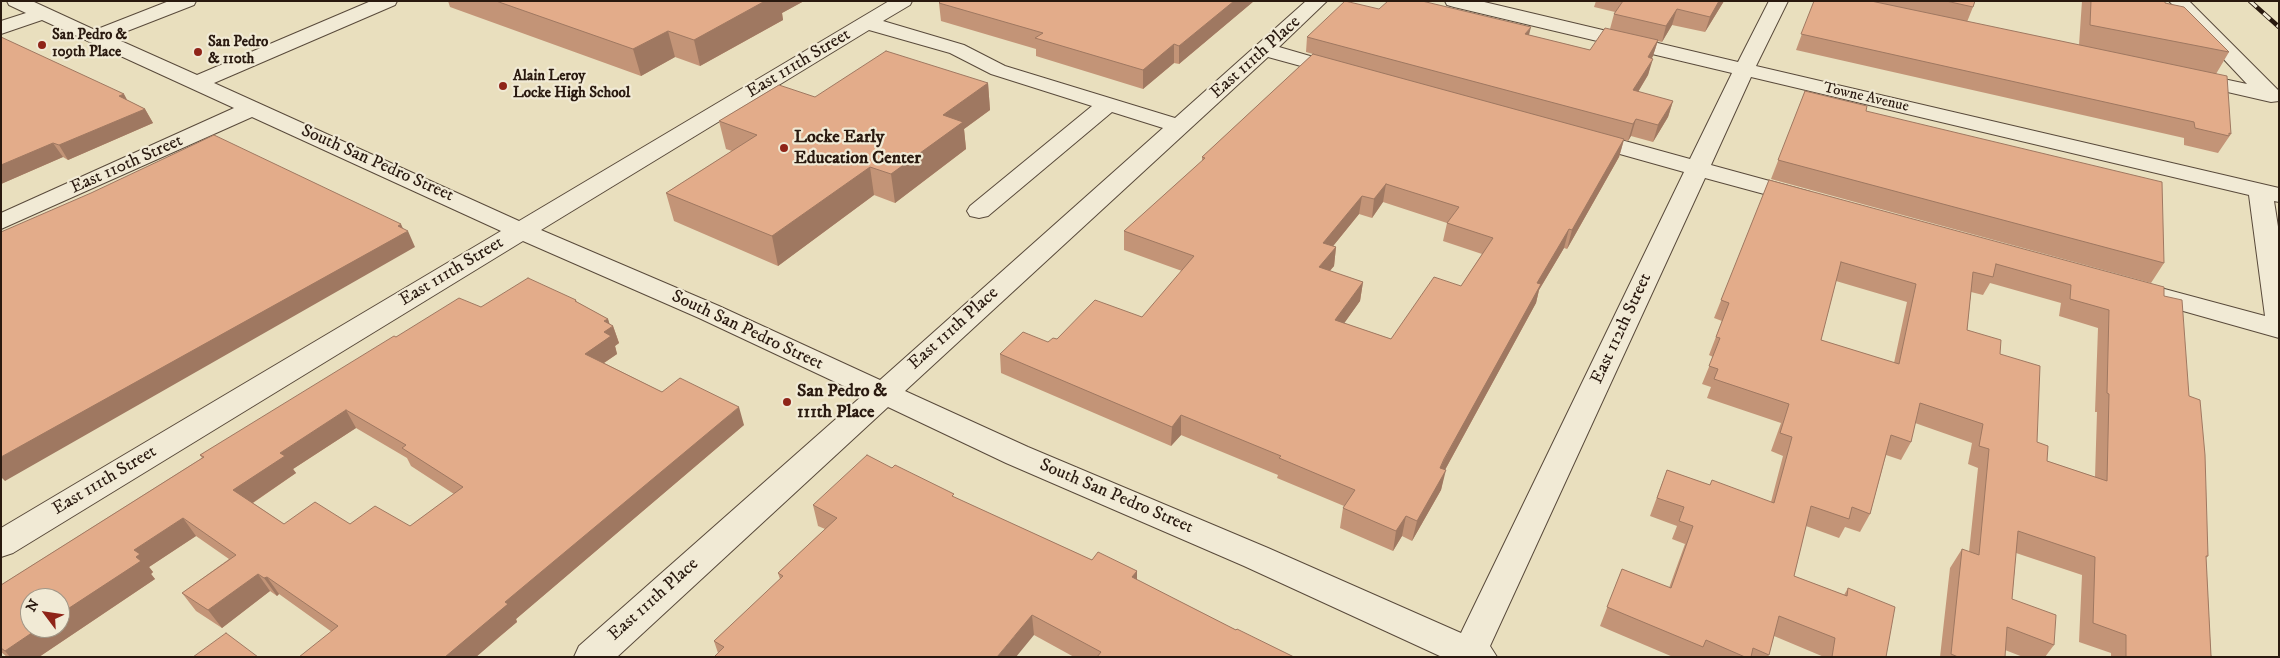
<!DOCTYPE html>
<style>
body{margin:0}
#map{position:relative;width:2280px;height:658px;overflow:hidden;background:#e9dfbe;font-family:"IM FELL DW Pica",serif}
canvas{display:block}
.frame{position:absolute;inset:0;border:2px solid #29190f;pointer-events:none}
.north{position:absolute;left:20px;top:588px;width:50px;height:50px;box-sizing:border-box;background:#f1ead5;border:1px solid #a19686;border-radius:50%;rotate:301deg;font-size:14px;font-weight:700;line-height:20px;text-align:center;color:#29190f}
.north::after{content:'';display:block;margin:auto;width:18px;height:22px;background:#8f2418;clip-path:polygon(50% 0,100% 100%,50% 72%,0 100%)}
</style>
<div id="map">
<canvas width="2280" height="658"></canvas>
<div class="frame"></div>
<div class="north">N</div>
</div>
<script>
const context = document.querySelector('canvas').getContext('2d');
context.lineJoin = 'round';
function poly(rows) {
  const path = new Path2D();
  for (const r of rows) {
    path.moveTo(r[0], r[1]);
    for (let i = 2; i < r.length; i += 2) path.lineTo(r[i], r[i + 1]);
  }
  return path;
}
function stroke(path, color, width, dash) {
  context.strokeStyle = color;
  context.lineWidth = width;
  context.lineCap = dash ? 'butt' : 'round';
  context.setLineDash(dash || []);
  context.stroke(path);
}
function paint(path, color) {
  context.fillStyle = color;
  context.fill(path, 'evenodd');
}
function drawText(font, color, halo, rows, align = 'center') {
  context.font = font + ' "IM FELL DW Pica",serif';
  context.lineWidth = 4.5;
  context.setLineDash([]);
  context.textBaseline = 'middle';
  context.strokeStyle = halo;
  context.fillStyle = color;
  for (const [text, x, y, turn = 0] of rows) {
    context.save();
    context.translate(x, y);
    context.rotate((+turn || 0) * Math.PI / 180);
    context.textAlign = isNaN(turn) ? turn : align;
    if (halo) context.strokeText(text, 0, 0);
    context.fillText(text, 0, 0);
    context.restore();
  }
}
const minor = poly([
 [7,1,32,1,95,30,169,1,196,1,194,5,112,37,197,75,371,1,397,1,395,5,214,83,519,221,889,1,912,1,910,5,883,21,964,45,1005,66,1175,118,1306,1,1327,1,1279,47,1348,67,1351,71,1348,75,1341,77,1268,57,905,391,1028,447,1268,548,1461,633,1684,172,1577,142,1574,137,1577,132,1585,130,1690,159,1732,73,1454,7,1447,5,1445,1,1480,1,1738,62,1769,1,1788,1,1756,66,2279,188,2279,202,2274,201,2279,233,2279,338,2137,298,2133,292,2137,286,2146,284,2265,316,2249,195,1751,77,1711,165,1810,192,1813,197,1810,202,1801,204,1705,178,1490,646,1497,657,1442,657,1244,566,1006,463,888,407,617,657,574,657,579,646,863,395,699,318,523,241,13,553,1,557,1,528,501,231,252,117,1,229,1,213,234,108,42,20,1,34,1,21,26,13,9,5,7,1],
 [869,30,950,53,991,74,1092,106,970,206,967,211,970,216,979,218,988,216,1112,112,1163,128,880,380,719,306,541,230,869,30],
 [2169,1,2189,1,2279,91,2279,101,2271,102,2184,82,2180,78,2184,74,2191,72,2247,84,2169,1]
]);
const rail = poly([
 [2250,1,2279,27]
]);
const wall = poly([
 [448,1,804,1,782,13,783,20,700,66,675,57,641,76,450,7],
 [941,1,1254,1,1179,64,1174,63,1143,89,1036,56,1036,49,941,21,939,3],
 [1596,1,1724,1,1705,32,1672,25,1662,42,1658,41,1652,58,1648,75,1638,92,1673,101,1668,117,1653,142,1631,136,1628,141,1624,140,1619,157,1567,249,1564,248,1539,290,1536,303,1445,470,1441,490,1412,541,1402,536,1393,551,1340,528,1343,508,1344,506,1277,478,1278,475,1181,435,1171,446,1001,373,1000,354,1048,342,1142,317,1182,271,1124,250,1124,231,1202,161,1202,157,1313,54,1306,52,1307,37,1379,9,1529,35,1590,50,1610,29,1614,14,1615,12,1594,7],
 [1383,202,1447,223,1443,241,1482,254,1461,286,1391,339,1344,323,1360,301,1363,282,1330,271,1334,266,1336,247,1333,246,1359,214,1372,218],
 [1814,1,1975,1,1973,7,1967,22,2079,45,2082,1,2165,1,2165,3,2229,52,2216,74,2231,134,2218,153,2184,145,2184,138,1796,50],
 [1,37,145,109,153,123,68,160,63,157,1,184],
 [988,83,990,110,964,129,966,149,895,203,874,195,778,266,674,221,666,193,732,151,726,149,719,121],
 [1805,91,1866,111,2164,263,2151,283,1771,179],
 [1769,180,2164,296,2189,396,2208,556,2206,558,2211,656,2214,657,2111,657,2111,653,2079,642,2082,575,2016,553,2012,599,2054,645,2045,657,2023,657,2005,650,2005,657,1940,657,1950,568,1962,549,1969,552,1978,468,1968,464,1972,443,1915,423,1911,442,1901,460,1886,455,1870,514,1860,532,1845,527,1839,538,1806,526,1794,576,1844,595,1848,588,1886,657,1824,657,1774,636,1768,657,1673,657,1600,626,1622,569,1669,588,1685,544,1672,539,1677,526,1650,516,1667,470,1710,485,1771,502,1783,456,1771,451,1781,423,1707,398,1711,387,1702,384,1713,357,1709,355,1722,321,1714,318],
 [1836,281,1907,302,1894,363,1821,340],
 [1990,283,2061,303,2059,316,2098,328,2095,412,2097,412,2095,477,2047,461,2037,442,2000,354,1967,330,1971,292,1983,295],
 [576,300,577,302,608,319,609,324,613,326,619,343,615,346,617,354,604,363,662,392,744,425,516,619,517,622,476,657,299,657,332,632,279,594,277,596,270,591,222,628,196,611,182,593,229,559,196,536,149,567,153,572,151,574,155,579,39,657,7,657,1,652,1,585,202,458,200,455,396,337,481,307],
 [356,428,407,458,411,466,454,494,410,526,350,524,284,524,253,503,296,473,293,469],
 [955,498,1092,560,1137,571,1137,580,1236,630,1294,657,1074,657,1034,635,718,653,714,641,780,579,778,573,825,529,818,526,813,505]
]);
const shadedWall = poly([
 [765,1,804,1,782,13,783,20,700,66,694,40],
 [1234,1,1254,1,1179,64,1179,46],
 [1719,1,1724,1,1705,32,1710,17],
 [1677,9,1672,25,1662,42,1666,26],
 [1531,27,1527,43,1525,34],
 [668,31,675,57,641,76,633,49],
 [1658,40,1653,56,1643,73,1648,57],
 [1174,44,1174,63,1143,89,1143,70],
 [1653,59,1648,75,1629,107,1633,90],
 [988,83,990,110,964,129,966,149,895,203,891,174,943,115],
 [124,94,132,109,119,96],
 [1673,101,1668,117,1653,142,1658,125],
 [145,109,153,123,68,160,59,145],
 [1636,119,1631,136,1628,141,1633,124],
 [1624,139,1619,157,1567,249,1572,230],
 [53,143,63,157,1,184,1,165],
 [870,167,874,195,778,266,772,236],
 [1386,184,1383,202,1372,218,1374,199],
 [1362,196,1359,214,1321,261,1323,243],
 [401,224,405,233,408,231,415,247,5,481,1,477,1,457],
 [1569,229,1564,248,1539,290,1536,303,1440,479,1440,468,1537,283],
 [1336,247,1334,266,1316,286,1319,267],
 [1363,282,1360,301,1333,339,1335,320],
 [608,319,611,328,613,326,619,343,615,346,617,354,592,371,585,354,604,332,604,321],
 [739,407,744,425,516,619,517,622,499,637,476,657,445,657,505,602],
 [346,410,356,428,293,469,296,473,245,508,233,490,280,453],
 [1181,415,1181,435,1171,446,1172,427],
 [1446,470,1441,490,1412,541,1417,521],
 [1406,516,1402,536,1393,551,1396,531],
 [183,518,196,536,149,567,153,572,151,574,155,579,39,657,10,657,5,651,39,628,60,628,60,614,136,557,134,550],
 [1137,571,1137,591,1132,577],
 [258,574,270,591,222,628,208,610],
 [267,577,279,594,277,596,264,578],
 [1032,615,1034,635,1016,657,997,657]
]);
const building = poly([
 [496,1,765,1,694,40,668,31,633,49,496,1],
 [941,1,1234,1,1179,46,1174,44,1143,70,1035,38,1043,33,939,3,941,1],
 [1345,1,1379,9,1388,1,1422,1,1531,27,1525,34,1590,50,1605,28,1658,40,1648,57,1653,59,1633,90,1673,101,1658,125,1636,119,1633,124,1307,37,1345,1],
 [1623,1,1719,1,1710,17,1677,9,1666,26,1614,14,1623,1],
 [1814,1,1871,1,2227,76,2231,134,2229,133,2229,136,2195,128,2194,122,1801,34,1814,1],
 [1946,1,1975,1,1973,7,1946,1],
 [2091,1,2165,1,2165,3,2184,7,2229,52,2090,25,2091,1],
 [1,37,124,94,119,96,145,109,59,145,53,143,1,165,1,37],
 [886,51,988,83,943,115,963,122,891,174,870,167,772,236,666,193,757,135,719,121,779,85,815,97,886,51],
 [1313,54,1624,139,1572,230,1569,229,1537,283,1541,284,1444,459,1440,468,1446,470,1417,521,1406,516,1396,531,1343,508,1355,490,1279,458,1281,456,1181,415,1172,427,1000,354,1023,332,1048,342,1053,338,1057,339,1095,300,1142,317,1194,256,1124,231,1205,158,1202,157,1313,54],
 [1386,184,1459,207,1447,223,1493,238,1461,286,1434,277,1391,339,1335,320,1363,282,1319,267,1336,247,1323,243,1362,196,1374,199,1386,184],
 [1805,91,1867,106,1866,111,2162,182,2164,263,1778,160,1805,91],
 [214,135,401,224,398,226,408,231,1,457,1,232,91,193,214,135],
 [1769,180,2164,287,2164,296,2182,300,2189,396,2200,400,2205,455,2208,556,2206,556,2211,656,2214,657,2126,657,2126,635,2093,623,2095,557,2018,531,2012,599,2056,615,2054,645,2007,627,2005,657,1958,657,1951,654,1962,549,1979,555,1989,449,1979,446,1983,424,1920,403,1911,442,1891,435,1870,514,1852,507,1849,519,1811,506,1794,576,1847,596,1848,588,1895,607,1886,657,1832,657,1835,638,1779,616,1769,655,1753,648,1751,657,1745,657,1706,640,1703,647,1607,607,1622,569,1671,588,1693,526,1679,521,1684,507,1657,498,1667,470,1710,485,1712,480,1774,503,1792,437,1780,433,1789,404,1714,379,1718,369,1709,366,1720,338,1716,337,1729,303,1721,300,1769,180],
 [1841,262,1916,284,1899,364,1821,340,1841,262],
 [1996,264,2071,285,2070,299,2109,310,2107,393,2109,394,2107,481,2047,461,2048,446,2037,442,2040,366,2000,354,2001,340,1967,330,1973,272,1993,277,1996,264],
 [528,278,576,300,575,301,608,319,604,321,613,326,604,332,611,336,585,354,662,392,680,378,739,407,505,602,508,604,445,657,299,657,338,626,267,577,264,578,258,574,208,610,182,593,236,555,183,518,134,550,140,554,136,557,141,561,60,614,60,598,30,598,30,628,39,628,5,651,1,648,1,585,204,457,200,455,394,336,396,337,459,298,481,307,528,278],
 [346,410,406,445,402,448,463,487,410,526,375,506,350,524,315,502,284,524,233,490,285,456,280,453,346,410],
 [867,455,892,468,895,465,954,494,952,496,1092,560,1098,552,1137,571,1132,577,1236,630,1237,629,1294,657,1097,657,1101,652,1032,615,997,657,714,657,724,647,714,641,783,576,778,573,837,518,813,505,867,455],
 [226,633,258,657,193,657,226,633]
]);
const markers = [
 [42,45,5,"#8f2418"],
 [198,52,5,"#8f2418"],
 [503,86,5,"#8f2418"],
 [784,148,5,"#8f2418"],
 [787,402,5,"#8f2418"]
];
const farPoinames = [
 ["San Pedro &",52,36],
 ["109th Place",52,53],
 ["San Pedro",208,43],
 ["& 110th",208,60],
 ["Alain Leroy",513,77],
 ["Locke High School",513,94]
];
const farStreetnames = [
 ["Towne Avenue",1866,98,13]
];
const streetNames = [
 ["East 111th Place",1256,58,-42],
 ["East 111th Street",799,64,-31],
 ["South San Pedro Street",377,164,24],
 ["East 110th Street",127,165,-24],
 ["East 111th Street",452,272,-31],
 ["East 111th Place",954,329,-42],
 ["East 112th Street",1622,329,-65],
 ["South San Pedro Street",747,331,25],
 ["East 111th Street",105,481,-31],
 ["South San Pedro Street",1116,497,23],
 ["East 111th Place",654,600,-42]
];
const poiNames = [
 ["Locke Early",794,138],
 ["Education Center",794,159],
 ["San Pedro &",797,392],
 ["111th Place",797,413]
];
stroke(minor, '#594a3b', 2);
paint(minor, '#f1ead5');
stroke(rail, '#29190f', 4.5);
stroke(rail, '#f1ead5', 3, [9]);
paint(wall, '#c39477');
paint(shadedWall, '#9f7861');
paint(building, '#e3ac8a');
stroke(building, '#9f7861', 1);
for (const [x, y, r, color] of markers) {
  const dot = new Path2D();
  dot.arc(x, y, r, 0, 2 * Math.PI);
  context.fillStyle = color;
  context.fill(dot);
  stroke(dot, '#f1ead5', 2);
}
drawText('bold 15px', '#29190f', '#f1ead5', farPoinames, 'left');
drawText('15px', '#29190f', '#f1ead5', farStreetnames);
drawText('18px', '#29190f', '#f1ead5', streetNames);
drawText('bold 18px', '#29190f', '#f1ead5', poiNames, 'left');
</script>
